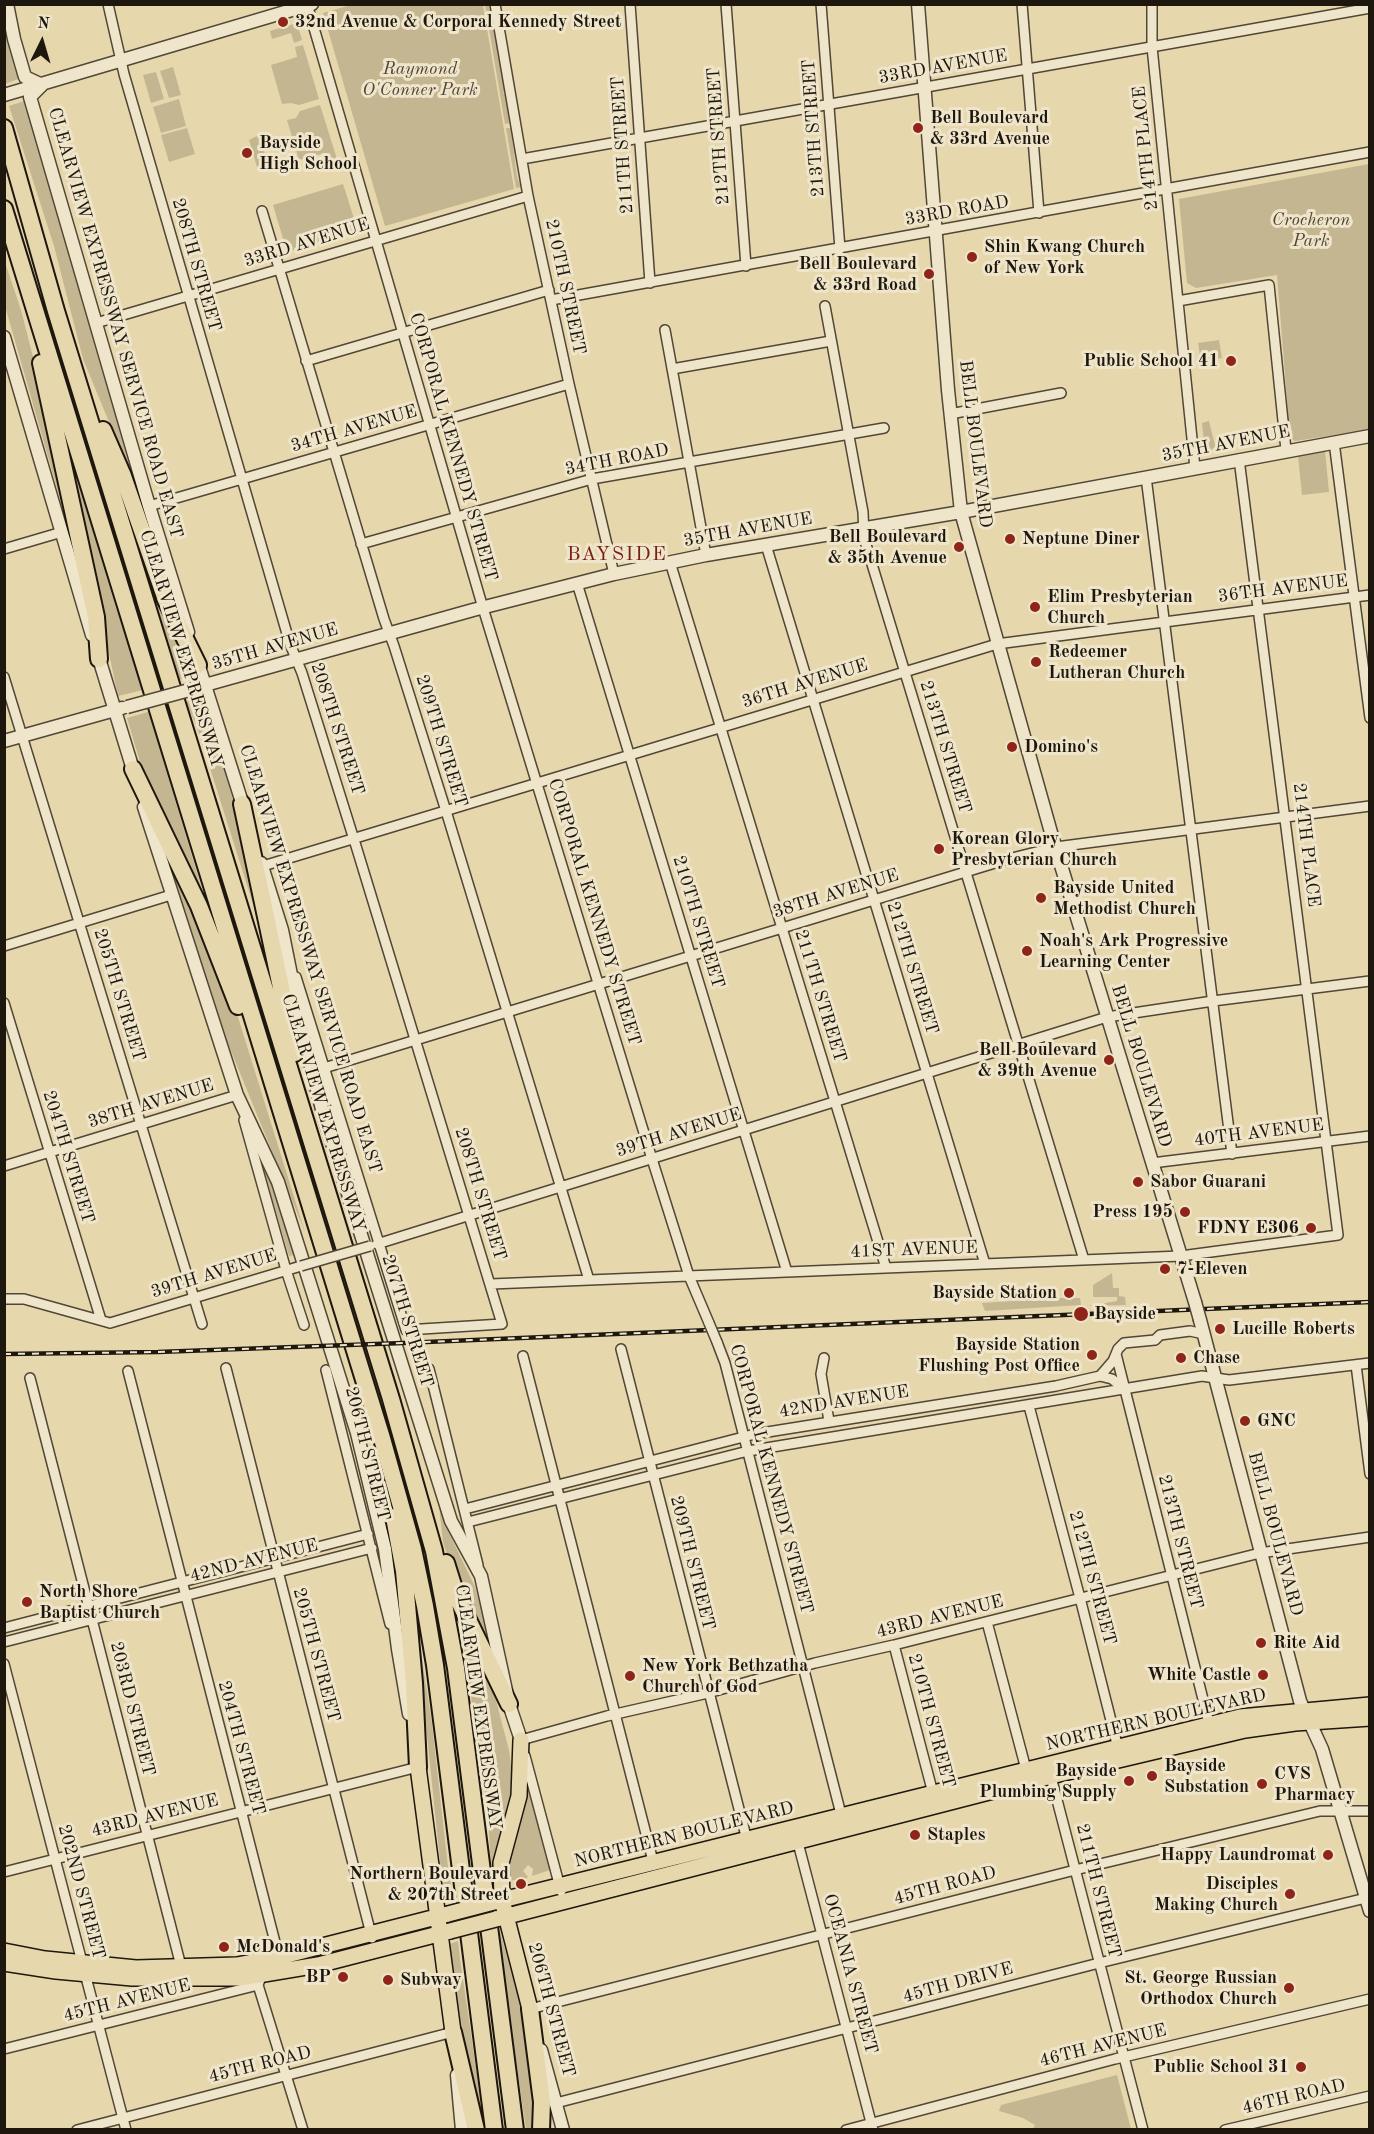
<!DOCTYPE html>
<style>
body{margin:0}
#map{position:relative;width:1374px;height:2134px;overflow:hidden;background:#e7d7ad;font-family:"Old Standard TT",serif}
canvas{display:block}
.frame{position:absolute;inset:0;border:6px solid #1e170e;pointer-events:none}
.north{position:absolute;left:12px;top:12px;width:60px;height:60px;-webkit-text-stroke:4px #efe5ca;paint-order:stroke;rotate:5deg;font-size:16px;font-weight:700;line-height:24px;text-align:center;color:#1e170e}
.north::after{content:'';display:block;margin:auto;width:21px;height:27px;background:#1e170e;clip-path:polygon(50% 0,100% 100%,50% 72%,0 100%)}
</style>
<div id="map">
<canvas width="1374" height="2134"></canvas>
<div class="frame"></div>
<div class="north">N</div>
</div>
<script>
const context = document.querySelector('canvas').getContext('2d');
context.lineJoin = 'round';
function paint(path, color) {
  context.fillStyle = color;
  context.fill(path, 'evenodd');
}
function poly(rows) {
  const path = new Path2D();
  for (const r of rows) {
    path.moveTo(r[0], r[1]);
    for (let i = 2; i < r.length; i += 2) path.lineTo(r[i], r[i + 1]);
  }
  return path;
}
function stroke(path, color, width, dash) {
  context.strokeStyle = color;
  context.lineWidth = width;
  context.lineCap = dash ? 'butt' : 'round';
  context.setLineDash(dash || []);
  context.stroke(path);
}
function drawText(font, color, halo, rows, align = 'center') {
  context.font = font + ' "Old Standard TT",serif';
  context.lineWidth = 6;
  context.setLineDash([]);
  context.textBaseline = 'middle';
  context.strokeStyle = halo;
  context.fillStyle = color;
  for (const [text, x, y, turn = 0] of rows) {
    context.save();
    context.translate(x, y);
    context.rotate((+turn || 0) * Math.PI / 180);
    context.textAlign = isNaN(turn) ? turn : align;
    if (halo) context.strokeText(text, 0, 0);
    context.fillText(text, 0, 0);
    context.restore();
  }
}
const green = poly([
 [351,5,483,5,514,189,385,226,323,13],
 [485,5,489,5,505,92,503,92,505,94,510,123,505,124],
 [297,23,302,40,294,43,291,33,272,39,270,31],
 [4,29,18,79,5,84,4,84],
 [303,45,319,99,299,105,291,103,282,104,271,65,297,57,295,47],
 [173,67,181,95,169,98,160,71],
 [156,72,164,99,151,103,143,75],
 [179,99,186,126,161,133,153,107],
 [24,101,159,560,156,561,121,451,83,359,54,246,9,106],
 [320,105,337,159,329,161,325,153,299,160,287,120,296,118,300,111],
 [187,128,195,154,169,162,161,135],
 [506,128,511,128,517,177,521,187,516,188],
 [259,135,268,164,257,167,249,140],
 [1369,164,1369,430,1295,441,1290,437,1277,275,1196,288,1187,283,1179,199],
 [343,184,358,231,287,252,273,205],
 [4,259,21,310,40,384,76,555,5,306],
 [1219,340,1222,358,1201,362,1198,343],
 [1209,421,1216,449,1205,451,1202,423],
 [61,426,116,608,143,690,139,691,118,696],
 [1325,451,1329,492,1302,495,1298,456],
 [143,559,176,644,191,676,179,680],
 [204,697,235,807,265,942,197,727,185,702],
 [151,711,160,750,210,916,161,814,140,762,127,718],
 [167,855,227,982,305,1232,213,1007],
 [276,953,298,1038,352,1235,305,1079],
 [251,1128,300,1254,289,1256],
 [1112,1273,1113,1288,1119,1288,1119,1296,1125,1297,1126,1305,1088,1306,1117,1301,1117,1297,1093,1297,1093,1285],
 [1060,1298,1080,1298,1081,1305,985,1311,982,1303],
 [439,1506,450,1535,475,1587,493,1649,489,1651,458,1590,443,1542],
 [413,1600,432,1724,448,1867,453,1896,444,1900],
 [455,1601,494,1693,509,1750,513,1781,512,1793,496,1854,492,1882,487,1804,462,1637],
 [527,1783,550,1870,532,1876,533,1869,528,1865,523,1871,528,1877,527,1878,508,1881,508,1865,525,1799],
 [500,1931,523,2014,538,2129,526,2129,499,1947,497,1932],
 [458,1941,460,1959,485,2129,483,2129,473,2091,447,1945],
 [1117,2075,1131,2129,1033,2129,1035,2125,1023,2118,999,2111,1001,2105]
]);
const minor = poly([
 [108,4,124,74,290,644,302,673,356,846,502,1324,406,1330,296,977],
 [307,4,483,608,652,1159,689,1276,709,1323],
 [495,4,528,196,569,384,614,574],
 [630,4,650,283],
 [726,4,746,266],
 [821,4,840,249],
 [1022,4,1039,213],
 [1152,4,1152,47,1195,468],
 [522,159,1370,8],
 [262,211,384,619,394,646,446,811,589,1280],
 [551,300,1370,152],
 [1178,301,1269,285,1286,450],
 [825,306,863,512,864,538,1084,1260],
 [96,323,528,196],
 [665,330,706,555],
 [306,361,549,290],
 [672,369,831,341],
 [950,414,1061,393],
 [1334,442,1370,718],
 [1146,477,1232,1154],
 [149,506,569,384],
 [361,544,592,479,884,428],
 [766,545,985,1264],
 [4,549,62,532],
 [670,562,886,1268],
 [577,583,787,1272],
 [4,677,202,1324],
 [263,866,997,644,1370,595],
 [4,946,171,895],
 [4,1003,101,1320],
 [324,1068,1008,859,1056,847,1370,806],
 [244,1120,286,1270,304,1325],
 [1152,1163,1370,1136],
 [4,1166,237,1095,239,1101],
 [377,1244,1107,1017,1213,1001,1370,981],
 [491,1284,1181,1256,1338,1235,1239,459],
 [4,1299,24,1299,110,1323,301,1266],
 [717,1342,725,1363,842,1818],
 [621,1349,748,1844],
 [1116,1354,1210,1727],
 [523,1356,654,1865],
 [824,1358,821,1374,829,1421],
 [1356,1365,1370,1474],
 [226,1368,372,1938],
 [429,1369,478,1565],
 [326,1370,390,1624],
 [128,1371,276,1946,269,1960],
 [1100,1376,1113,1361,1118,1349,1124,1343,1155,1340,1160,1335,1190,1331,1204,1334],
 [30,1378,182,1970],
 [1029,1406,1080,1598,1119,1752],
 [465,1509,755,1434,1056,1386,1100,1376,1112,1379,1124,1389],
 [468,1522,748,1451,1202,1376,1229,1380,1370,1363],
 [987,1622,1027,1773],
 [4,1628,368,1534],
 [4,1642,372,1548],
 [894,1645,934,1797],
 [4,1664,126,2130],
 [521,1743,521,1740,607,1716,708,1693,815,1663,894,1645,1260,1553,1370,1537],
 [525,1756,561,1891],
 [1050,1773,1143,2130],
 [797,1839,873,2130],
 [4,1872,418,1767],
 [263,1972,258,1985,303,2130],
 [530,2009,1075,1870,1320,1811,1370,1811],
 [4,2049,258,1985],
 [556,2103,1099,1963,1370,1897],
 [77,2130,453,2032],
 [846,2130,1115,2059,1370,1999],
 [1225,2130,1370,2096]
]);
const tertiary = poly([
 [7,4,14,39,25,77,42,85,30,97,149,506,188,632],
 [918,4,948,390,961,512,1052,836,1195,1302],
 [4,95,312,4],
 [4,337,92,635],
 [97,652,135,776],
 [196,657,245,812],
 [198,687,473,610,614,574,706,555,961,512,1370,436],
 [4,741,122,708],
 [144,807,237,1095,278,1182,357,1433,385,1549,398,1649,409,1714],
 [261,863,282,930,302,1030,324,1117,451,1521,481,1576,509,1704,521,1740],
 [1200,1320,1300,1701,1322,1749,1370,1911],
 [541,2050,563,2130],
 [457,2075,462,2130]
]);
const primary = poly([
 [521,1740,519,1796,501,1863,502,1900,530,2009],
 [418,1767,453,2032],
 [494,1902,1240,1717,1370,1705],
 [496,1919,1059,1774,1245,1730,1295,1723,1370,1718],
 [4,1951,45,1959,136,1968,237,1965,283,1956,448,1914],
 [4,1963,56,1971,132,1978,240,1978,318,1965,450,1931]
]);
const motorway = poly([
 [4,128,56,311,391,1399,434,1551,456,1668,515,2130],
 [4,209,381,1435,413,1549,425,1606,435,1665,494,2130],
 [41,363,96,617,99,659],
 [103,430,123,476,166,600,198,665],
 [133,769,199,906,238,1006],
 [242,804,295,1053],
 [394,1517,404,1571,414,1683,418,1767],
 [446,1563,456,1595,509,1704],
 [530,2009,542,2102,541,2130],
 [453,2032,476,2130]
]);
const rail = poly([
 [4,1354,158,1352,403,1343,1370,1302]
]);
const minorBridge = poly([
 [301,1266,370,1246],
 [709,1323,717,1342]
]);
const tertiaryBridge = poly([
 [127,707,193,689],
 [1195,1302,1200,1320]
]);
const primaryBridge = poly([
 [448,1914,494,1902],
 [450,1931,496,1919]
]);
const markers = [
 [283,22,6,"#8f2418"],
 [918,128,6,"#8f2418"],
 [247,153,6,"#8f2418"],
 [972,257,6,"#8f2418"],
 [929,274,6,"#8f2418"],
 [1231,361,6,"#8f2418"],
 [1010,539,6,"#8f2418"],
 [959,547,6,"#8f2418"],
 [1035,607,6,"#8f2418"],
 [1036,662,6,"#8f2418"],
 [1012,747,6,"#8f2418"],
 [939,849,6,"#8f2418"],
 [1041,898,6,"#8f2418"],
 [1027,951,6,"#8f2418"],
 [1109,1060,6,"#8f2418"],
 [1138,1182,6,"#8f2418"],
 [1185,1212,6,"#8f2418"],
 [1311,1228,6,"#8f2418"],
 [1165,1269,6,"#8f2418"],
 [1069,1293,6,"#8f2418"],
 [1081,1314,8,"#8f2418"],
 [1220,1329,6,"#8f2418"],
 [1092,1355,6,"#8f2418"],
 [1181,1358,6,"#8f2418"],
 [1245,1421,6,"#8f2418"],
 [27,1602,6,"#8f2418"],
 [1261,1643,6,"#8f2418"],
 [1263,1675,6,"#8f2418"],
 [630,1676,6,"#8f2418"],
 [1152,1776,6,"#8f2418"],
 [1129,1781,6,"#8f2418"],
 [1262,1784,6,"#8f2418"],
 [915,1835,6,"#8f2418"],
 [1328,1855,6,"#8f2418"],
 [521,1884,6,"#8f2418"],
 [1290,1894,6,"#8f2418"],
 [224,1947,6,"#8f2418"],
 [343,1977,6,"#8f2418"],
 [388,1980,6,"#8f2418"],
 [1289,1988,6,"#8f2418"],
 [1301,2067,6,"#8f2418"]
];
const poiNames = [
 ["32nd Avenue & Corporal Kennedy Street",295,22],
 ["Bell Boulevard",930,118],
 ["& 33rd Avenue",930,139],
 ["Bayside",259,143],
 ["High School",259,164],
 ["Shin Kwang Church",984,247],
 ["of New York",984,268],
 ["Bell Boulevard",917,264,"right"],
 ["& 33rd Road",917,285,"right"],
 ["Public School 41",1219,361,"right"],
 ["Bell Boulevard",947,537,"right"],
 ["& 35th Avenue",947,558,"right"],
 ["Neptune Diner",1022,539],
 ["Elim Presbyterian",1047,597],
 ["Church",1047,618],
 ["Redeemer",1048,652],
 ["Lutheran Church",1048,673],
 ["Domino's",1024,747],
 ["Korean Glory",951,839],
 ["Presbyterian Church",951,860],
 ["Bayside United",1053,888],
 ["Methodist Church",1053,909],
 ["Noah's Ark Progressive",1039,941],
 ["Learning Center",1039,962],
 ["Bell Boulevard",1097,1050,"right"],
 ["& 39th Avenue",1097,1071,"right"],
 ["Sabor Guarani",1150,1182],
 ["Press 195",1173,1212,"right"],
 ["FDNY E306",1299,1228,"right"],
 ["7-Eleven",1177,1269],
 ["Bayside Station",1057,1293,"right"],
 ["Bayside",1094,1314],
 ["Lucille Roberts",1232,1329],
 ["Bayside Station",1080,1345,"right"],
 ["Flushing Post Office",1080,1366,"right"],
 ["Chase",1193,1358],
 ["GNC",1257,1421],
 ["North Shore",39,1592],
 ["Baptist Church",39,1613],
 ["Rite Aid",1273,1643],
 ["New York Bethzatha",642,1666],
 ["Church of God",642,1687],
 ["White Castle",1251,1675,"right"],
 ["Bayside",1164,1766],
 ["Substation",1164,1787],
 ["Bayside",1117,1771,"right"],
 ["Plumbing Supply",1117,1792,"right"],
 ["CVS",1274,1774],
 ["Pharmacy",1274,1795],
 ["Staples",927,1835],
 ["Happy Laundromat",1316,1855,"right"],
 ["Northern Boulevard",509,1874,"right"],
 ["& 207th Street",509,1895,"right"],
 ["Disciples",1278,1884,"right"],
 ["Making Church",1278,1905,"right"],
 ["McDonald's",236,1947],
 ["BP",331,1977,"right"],
 ["St. George Russian",1277,1978,"right"],
 ["Orthodox Church",1277,1999,"right"],
 ["Subway",400,1980],
 ["Public School 31",1289,2067,"right"]
];
const streetNames = [
 ["33RD AVENUE",943,67,-10],
 ["213TH STREET",814,128,-94],
 ["212TH STREET",719,136,-94],
 ["211TH STREET",623,145,-94],
 ["214TH PLACE",1146,148,-96],
 ["33RD ROAD",957,211,-10],
 ["33RD AVENUE",307,243,-17],
 ["208TH STREET",196,265,74],
 ["210TH STREET",565,287,78],
 ["CLEARVIEW EXPRESSWAY SERVICE ROAD EAST",115,323,74],
 ["34TH AVENUE",354,429,-16],
 ["BELL BOULEVARD",975,444,83],
 ["35TH AVENUE",1226,444,-11],
 ["CORPORAL KENNEDY STREET",453,447,74],
 ["34TH ROAD",617,460,-11],
 ["35TH AVENUE",748,530,-10],
 ["36TH AVENUE",1283,589,-7],
 ["35TH AVENUE",275,647,-16],
 ["CLEARVIEW EXPRESSWAY",181,649,73],
 ["36TH AVENUE",805,684,-17],
 ["208TH STREET",337,729,72],
 ["209TH STREET",441,741,73],
 ["213TH STREET",945,747,73],
 ["214TH PLACE",1306,845,83],
 ["38TH AVENUE",836,894,-17],
 ["CORPORAL KENNEDY STREET",594,912,73],
 ["210TH STREET",698,922,73],
 ["CLEARVIEW EXPRESSWAY SERVICE ROAD EAST",310,959,73],
 ["212TH STREET",912,968,73],
 ["205TH STREET",119,995,73],
 ["211TH STREET",820,996,73],
 ["BELL BOULEVARD",1141,1066,73],
 ["38TH AVENUE",151,1104,-17],
 ["CLEARVIEW EXPRESSWAY",323,1113,73],
 ["39TH AVENUE",679,1133,-17],
 ["40TH AVENUE",1259,1133,-7],
 ["204TH STREET",68,1157,73],
 ["208TH STREET",480,1194,73],
 ["41ST AVENUE",914,1250,-2],
 ["39TH AVENUE",214,1274,-17],
 ["207TH STREET",407,1321,73],
 ["42ND AVENUE",844,1402,-9],
 ["206TH STREET",367,1454,76],
 ["CORPORAL KENNEDY STREET",771,1479,75],
 ["BELL BOULEVARD",1275,1534,75],
 ["213TH STREET",1180,1542,76],
 ["42ND AVENUE",254,1561,-14],
 ["209TH STREET",692,1563,76],
 ["212TH STREET",1092,1578,75],
 ["43RD AVENUE",940,1617,-14],
 ["205TH STREET",316,1655,75],
 ["CLEARVIEW EXPRESSWAY",478,1707,82],
 ["203RD STREET",132,1709,76],
 ["NORTHERN BOULEVARD",1156,1720,-13],
 ["210TH STREET",931,1721,75],
 ["204TH STREET",241,1748,75],
 ["43RD AVENUE",155,1816,-14],
 ["NORTHERN BOULEVARD",684,1835,-14],
 ["45TH ROAD",945,1886,-15],
 ["211TH STREET",1098,1891,76],
 ["202ND STREET",81,1892,75],
 ["OCEANIA STREET",850,1974,75],
 ["45TH DRIVE",958,1983,-15],
 ["45TH AVENUE",127,2001,-14],
 ["206TH STREET",551,2010,75],
 ["46TH AVENUE",1103,2046,-14],
 ["45TH ROAD",260,2065,-14],
 ["46TH ROAD",1294,2097,-13]
];
const parkNames = [
 ["Raymond",420,69],
 ["O'Conner Park",420,90],
 ["Crocheron",1311,220],
 ["Park",1311,241]
];
const neighbourhoodNames = [
 ["BAYSIDE",617,555]
];
paint(green, '#c5b692');
stroke(minor, '#504736', 12);
stroke(tertiary, '#504736', 15);
stroke(primary, '#1e170e', 18);
stroke(motorway, '#1e170e', 20);
stroke(minor, '#efe5ca', 9);
stroke(tertiary, '#efe5ca', 12);
stroke(primary, '#e7d7ad', 15);
stroke(motorway, '#e7d7ad', 16);
stroke(rail, '#1e170e', 4.5);
stroke(rail, '#efe5ca', 2, [7]);
stroke(minorBridge, '#504736', 12, []);
stroke(tertiaryBridge, '#504736', 15, []);
stroke(primaryBridge, '#1e170e', 18, []);
stroke(minorBridge, '#efe5ca', 9);
stroke(tertiaryBridge, '#efe5ca', 12);
stroke(primaryBridge, '#e7d7ad', 15);
for (const [x, y, r, color] of markers) {
  const dot = new Path2D();
  dot.arc(x, y, r, 0, 2 * Math.PI);
  context.fillStyle = color;
  context.fill(dot);
  stroke(dot, '#efe5ca', 2);
}
drawText('bold 18px', '#1e170e', '#efe5ca', poiNames, 'left');
drawText('18px', '#1e170e', '#efe5ca', streetNames);
drawText('italic 18px', '#504736', '#efe5ca', parkNames);
context.letterSpacing = '1.5px';
drawText('20px', '#7a1f14', '#efe5ca', neighbourhoodNames);
context.letterSpacing = '0px';
</script>
